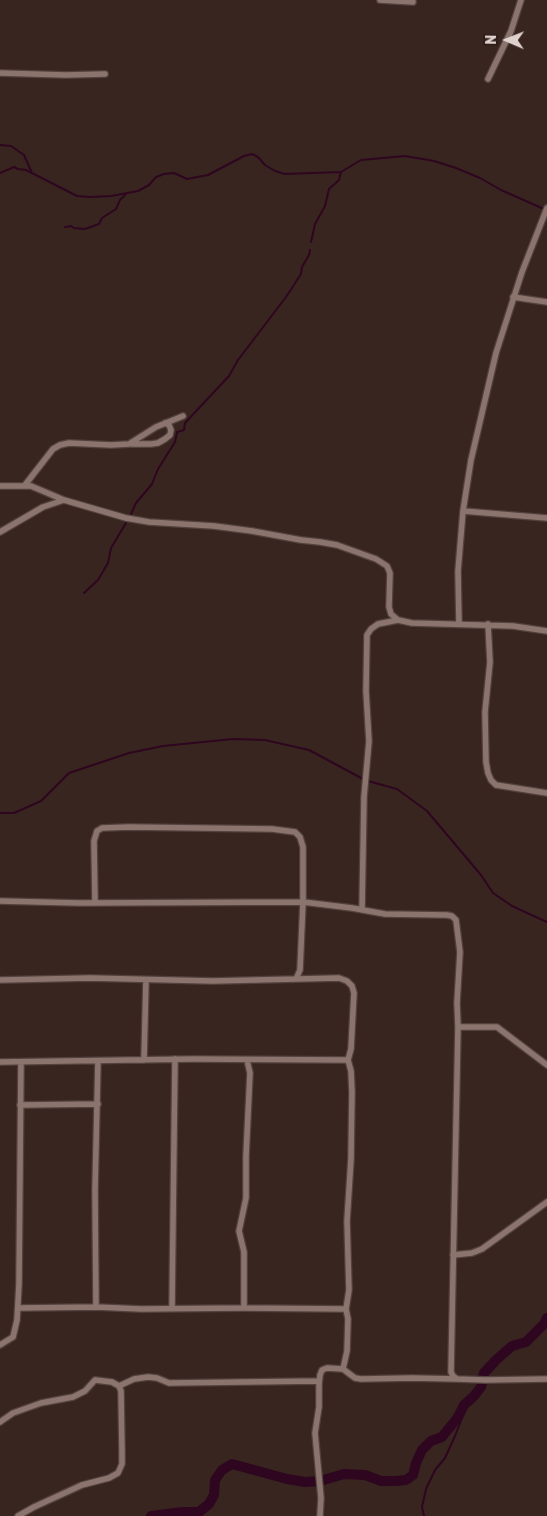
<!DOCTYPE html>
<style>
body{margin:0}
#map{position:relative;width:547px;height:1516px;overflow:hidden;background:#392520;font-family:Rubik,sans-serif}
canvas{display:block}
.north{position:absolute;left:482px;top:15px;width:50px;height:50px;-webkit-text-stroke:4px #2f1c17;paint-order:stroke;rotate:271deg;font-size:14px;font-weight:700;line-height:20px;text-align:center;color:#dfd2ce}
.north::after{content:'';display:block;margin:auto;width:18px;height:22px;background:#dfd2ce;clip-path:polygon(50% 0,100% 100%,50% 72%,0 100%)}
</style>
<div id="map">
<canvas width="547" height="1516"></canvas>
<div class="north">N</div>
</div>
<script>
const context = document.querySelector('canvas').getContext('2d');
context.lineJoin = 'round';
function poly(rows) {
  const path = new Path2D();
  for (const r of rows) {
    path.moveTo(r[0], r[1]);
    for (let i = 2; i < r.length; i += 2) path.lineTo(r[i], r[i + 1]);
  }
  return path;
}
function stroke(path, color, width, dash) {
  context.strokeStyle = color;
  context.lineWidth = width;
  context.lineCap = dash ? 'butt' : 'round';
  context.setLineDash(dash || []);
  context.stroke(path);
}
const stream = poly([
 [0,145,11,146,24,155,32,173],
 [0,173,14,167,18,169,26,170,77,196,90,197,111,196,138,191,149,185,156,177,164,174,174,173,187,179,208,175,244,156,252,154,258,157,265,165,275,171,285,174,341,172,361,160,405,156,434,161,456,168,480,178,501,190,544,209],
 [65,227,71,226,74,228,85,229,99,224,102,218,116,209,120,200,126,194],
 [311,242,315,224,325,206,329,189,339,180,341,172],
 [131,514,136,503,152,484,158,469,175,442,177,432,184,430,185,423,229,376,238,360,286,297,301,274,302,267,309,255,310,250],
 [84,593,98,580,108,563,111,548,126,523],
 [368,781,397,789,427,811,481,875,493,893,512,906,547,922],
 [0,813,14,813,41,801,69,773,129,753,163,746,233,739,265,740,309,750,363,779],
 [424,1516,422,1507,426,1489,435,1470,445,1458,455,1436,462,1418,464,1405]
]);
const river = poly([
 [483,1377,484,1373,496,1360,512,1346,526,1342,544,1324,547,1318],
 [151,1516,183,1512,199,1512,209,1504,214,1495,215,1480,222,1470,232,1464,287,1479,305,1482,320,1481,344,1474,365,1475,381,1481,396,1481,406,1480,413,1475,416,1463,422,1450,431,1441,442,1437,458,1417,464,1405,474,1396,481,1387,482,1383]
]);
const minor = poly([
 [380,0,413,2],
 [0,73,66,75,105,74],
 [488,79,511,31,521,0],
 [513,297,547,302],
 [132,444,151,444,158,443,165,439,170,435,171,430,169,425,165,423],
 [25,485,53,449,60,445,69,443,111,445,129,444,156,427,183,416],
 [0,486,31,486,64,500,126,518,149,522,214,526,252,531,301,540,320,542,337,545,376,559,387,566,390,573,389,607,391,614,398,620,412,623,513,626,547,631],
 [463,511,547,518],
 [0,532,43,507,64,500],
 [459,624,458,571,463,511,471,460,496,353,522,272,547,208],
 [488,624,490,662,485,712,486,762,488,773,491,780,496,785,547,793],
 [0,901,79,903,303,902,352,908,385,914,447,915,452,916,456,920,460,952,457,1003,458,1027,451,1372,453,1376,457,1379,486,1380,547,1379],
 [95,902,94,841,97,831,102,828,129,827,272,829,295,832,300,837,303,847,303,902,300,970,296,979],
 [362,910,364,797,369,741,366,691,367,635,371,629,378,624,398,620],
 [0,980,90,978,213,981,339,978,347,981,352,986,354,993,351,1049,348,1060,351,1071,352,1092,351,1159,347,1221,349,1290,346,1309,348,1319,347,1351,343,1369],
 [458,1027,497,1027,547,1065],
 [144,1060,146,980],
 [0,1062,193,1059,348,1060],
 [20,1105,98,1104],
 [453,1255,472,1253,482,1249,547,1202],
 [96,1307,95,1190,98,1061],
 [18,1308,96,1307,141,1309,244,1308,346,1309],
 [172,1308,175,1059],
 [244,1308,244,1252,239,1231,246,1198,246,1156,250,1073,247,1060],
 [0,1345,13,1337,17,1320,19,1284,21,1062],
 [119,1386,134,1379,148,1377,157,1378,169,1383,319,1381],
 [0,1422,13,1413,41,1403,73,1397,85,1391,95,1380,112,1382,119,1386,121,1391,122,1452,122,1464,118,1473,109,1478,82,1485,34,1507,18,1516],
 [320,1516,321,1498,315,1433,319,1407,319,1385,320,1375,322,1370,327,1368,343,1369,355,1378,361,1379,412,1378,457,1379]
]);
stroke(stream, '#2e061f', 2);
stroke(river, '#2e061f', 10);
stroke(minor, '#52413d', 8);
stroke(minor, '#8b746e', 5.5);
</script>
